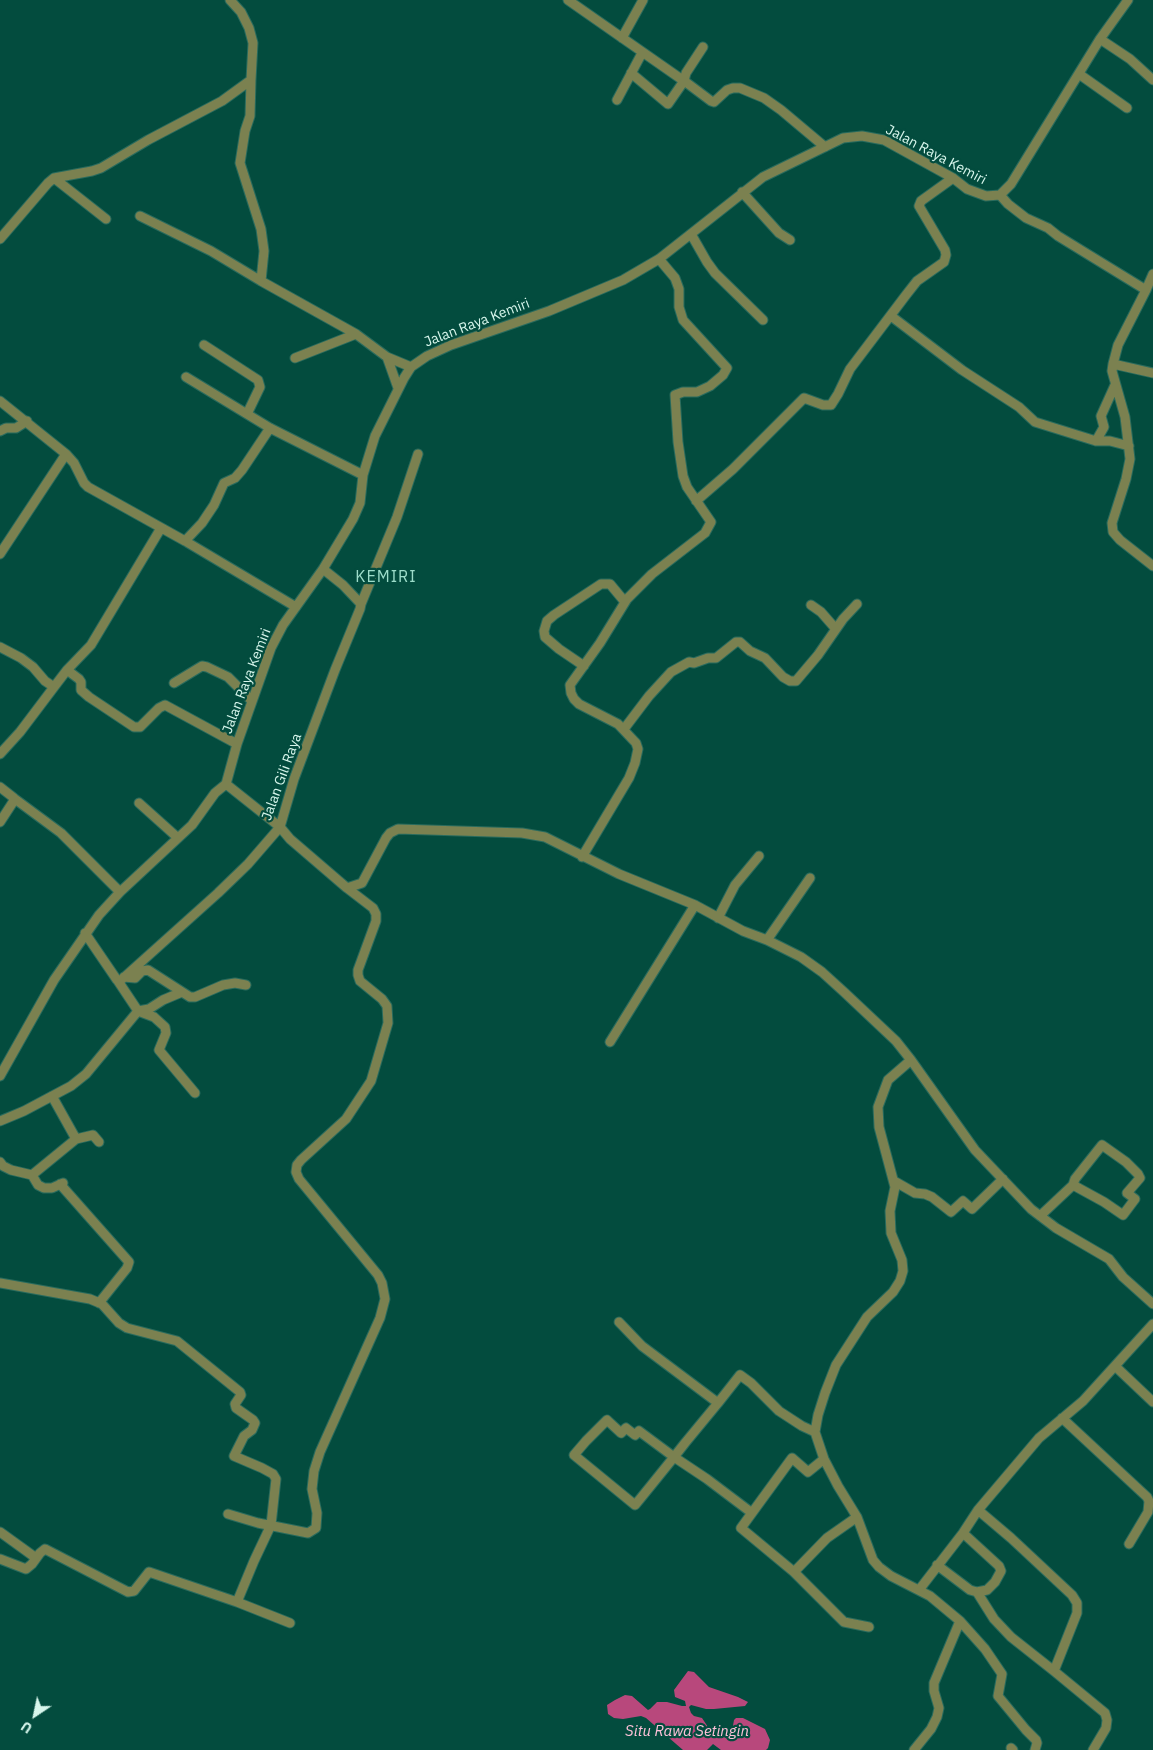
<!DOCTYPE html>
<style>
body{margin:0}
#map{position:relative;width:1153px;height:1750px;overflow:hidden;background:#034c3e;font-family:"IBM Plex Sans",sans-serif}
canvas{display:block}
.north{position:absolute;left:10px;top:1690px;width:50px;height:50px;-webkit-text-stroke:4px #034c3e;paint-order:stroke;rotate:214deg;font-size:14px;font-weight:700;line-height:20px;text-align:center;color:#d7f6ec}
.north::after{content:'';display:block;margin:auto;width:18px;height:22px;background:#d7f6ec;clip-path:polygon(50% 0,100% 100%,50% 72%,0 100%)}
</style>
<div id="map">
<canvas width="1153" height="1750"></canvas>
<div class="north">U</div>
</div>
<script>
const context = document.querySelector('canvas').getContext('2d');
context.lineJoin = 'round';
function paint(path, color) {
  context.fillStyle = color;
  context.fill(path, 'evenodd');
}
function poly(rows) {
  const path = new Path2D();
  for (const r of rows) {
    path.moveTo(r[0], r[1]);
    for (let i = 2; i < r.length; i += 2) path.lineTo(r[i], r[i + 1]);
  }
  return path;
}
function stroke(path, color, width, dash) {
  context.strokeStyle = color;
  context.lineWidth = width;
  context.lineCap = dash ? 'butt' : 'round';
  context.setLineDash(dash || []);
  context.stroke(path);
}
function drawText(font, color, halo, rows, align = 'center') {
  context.font = font + ' "IBM Plex Sans",sans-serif';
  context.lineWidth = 4.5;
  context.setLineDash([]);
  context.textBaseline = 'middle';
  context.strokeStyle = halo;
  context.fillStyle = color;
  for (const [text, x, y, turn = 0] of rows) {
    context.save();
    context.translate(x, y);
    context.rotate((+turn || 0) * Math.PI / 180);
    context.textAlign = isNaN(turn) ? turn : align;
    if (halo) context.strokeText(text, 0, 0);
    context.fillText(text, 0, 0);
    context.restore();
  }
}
const water = poly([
 [688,1671,694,1672,709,1687,738,1697,748,1702,745,1706,714,1709,706,1709,691,1705,689,1707,691,1713,694,1716,702,1718,708,1727,716,1731,732,1731,734,1720,736,1718,743,1718,765,1729,770,1740,768,1748,766,1750,721,1750,713,1744,707,1750,683,1750,646,1718,641,1716,623,1719,614,1718,608,1714,607,1705,615,1700,625,1695,632,1696,648,1710,650,1709,657,1702,667,1702,682,1706,686,1706,685,1701,675,1697,674,1690]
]);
const minor = poly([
 [230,0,241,12,249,28,253,43,251,80],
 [568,0,684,81,668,104,631,73],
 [622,38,643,0],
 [1100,39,1130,59,1153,80],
 [703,47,686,73,684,81,687,83,711,101,714,102,727,90,733,88,740,88,764,98,781,110,825,147],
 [1079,74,1127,108],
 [617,100,642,53],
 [54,178,106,219],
 [742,192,779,233,790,240],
 [1000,195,1008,204,1026,218,1048,228,1058,236,1146,290,1118,345,1113,364,1153,373],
 [140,216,211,251,261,281,356,334,387,357,411,367],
 [691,234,707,262,715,273,763,320],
 [0,239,48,183,54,178,92,171,101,168,148,140,222,101,251,80,250,116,245,131,240,163,261,229,264,251,261,281],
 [1146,290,1153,274],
 [891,316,962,370,1019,407,1035,422,1096,441,1110,441,1129,446],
 [204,345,258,380,260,387,247,414],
 [387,357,398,388],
 [295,358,356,334],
 [1113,364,1112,371,1125,417,1130,459,1126,479,1112,523,1113,532,1120,540,1153,566],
 [186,377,270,428,363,475],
 [0,401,66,454,74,463,84,483,88,487,185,541,296,607],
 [0,431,6,428,16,428,27,421],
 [1096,441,1104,427,1101,416,1115,385],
 [696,501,733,469,804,398,823,405,831,405,838,394,850,369,906,295,917,281,944,262,946,255,945,250,919,206,921,201,953,178],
 [185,541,202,523,214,505,224,483,235,478,242,470,270,428],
 [0,554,66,454],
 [361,604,397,517,418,454],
 [811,605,821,612,835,628],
 [0,647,21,658,33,667,45,681,54,687,67,670,91,645,161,528],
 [584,666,559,649,545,637,544,631,547,621,554,615,601,584,610,584,625,602],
 [67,670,79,679,81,682,81,690,89,697,134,727,140,727,159,708,165,705,237,744],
 [174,683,197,669,202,666,207,667,228,677,252,701],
 [624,729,649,696,671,672,689,662,694,663,708,658,716,658,736,642,740,642,750,651,765,658,783,677,790,681,796,681,818,655,843,619,857,604],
 [0,754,20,732,54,687],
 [226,784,280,827,290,839,347,888,362,883,386,838,390,833,398,829,522,833,545,837,619,874,695,905,743,931,767,940,801,957,822,972,844,992,896,1041,911,1060,888,1080,878,1107,879,1127,895,1187,890,1211,891,1233,902,1260,903,1271,900,1281,893,1292,867,1317,836,1365,825,1393,818,1415,815,1432,824,1459,838,1486,857,1517,873,1560,879,1567,891,1576,930,1596,960,1621,934,1683,934,1691,939,1708,937,1717,931,1729,914,1750],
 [0,787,14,798],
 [139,803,178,838],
 [0,822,15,799,61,833,120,892],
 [582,857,629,778,635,763,638,749,636,743,618,724,579,704,574,699,571,693,570,685,600,643,627,599,652,574,705,533,711,522,687,487,683,476,678,442,675,395,683,392,697,392,710,386,723,375,727,368,683,320,679,307,679,289,675,278,659,259],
 [718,918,735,885,759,856],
 [85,933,117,980,120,981,218,893,248,864,280,827,294,779,335,670,360,609,361,604,343,585,323,569],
 [767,940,810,878],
 [124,977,135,978,142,971,148,970,190,997,195,997,223,985,235,983,246,985],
 [118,981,138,1011,154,1017,165,1027,166,1033,159,1050,195,1093],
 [610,1042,695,905],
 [911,1060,975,1150,1031,1209,1056,1228,1109,1259,1123,1277,1153,1304],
 [0,1076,54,980,99,915,120,892,192,825,215,793,226,784,237,744,271,648,283,625,323,569,353,519,360,503,363,475,375,436,404,378,411,367,427,356,451,345,549,311,623,280,659,259,763,177,843,138,862,136,884,140,953,178,967,189,986,196,1000,195,1011,184,1100,39,1128,0],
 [52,1096,76,1139,93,1135,99,1142],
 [0,1121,24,1111,71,1086,86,1074,138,1011,149,1009,163,1000,182,992],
 [0,1162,3,1166,11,1170,32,1175,38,1185,44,1188,52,1188,63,1183],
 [32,1175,76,1139],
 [894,1181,915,1193,925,1194,932,1197,951,1212,963,1201,972,1209,1003,1179],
 [60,1184,129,1262,127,1268,99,1303],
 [1040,1216,1073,1185,1075,1179,1102,1145,1126,1162,1138,1174,1140,1178,1127,1193,1135,1199,1123,1215,1104,1202,1073,1185],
 [0,1283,90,1299,102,1304,119,1323,127,1328,177,1341,240,1392,241,1395,235,1404,236,1408,253,1420,255,1423,252,1430,244,1436,234,1456,262,1468,273,1474,276,1479,271,1525,254,1561,237,1602,149,1572,134,1591,128,1592,45,1549,40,1553,32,1564,26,1569,0,1559],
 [619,1322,642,1346,718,1403,740,1375,751,1383,779,1411,802,1426,815,1432],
 [1115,1366,1153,1402],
 [718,1403,685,1443,674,1457,653,1483,640,1499,635,1505,574,1455,586,1441,607,1420,621,1433,626,1428,635,1435,639,1431,674,1457,707,1479,752,1513],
 [1062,1418,1147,1497,1149,1501,1148,1512,1129,1544],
 [824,1459,808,1472,792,1458,741,1528,794,1572,844,1622,869,1627],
 [978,1510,1011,1538,1072,1595,1077,1603,1077,1613,1054,1671],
 [228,1514,258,1523,308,1533,316,1528,317,1513,312,1489,314,1471,320,1452,380,1318,385,1299,382,1283,378,1275,299,1179,296,1172,297,1165,301,1160,346,1119,371,1081,388,1023,387,1006,382,999,360,981,358,975,358,970,376,921,376,914,373,908,347,888],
 [0,1532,36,1558],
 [937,1565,970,1590,977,1592,987,1590,995,1582,1001,1571,999,1566,963,1533],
 [794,1572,827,1538,857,1517],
 [919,1590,963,1533,978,1510,1039,1438,1083,1401,1153,1324],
 [977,1592,994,1619,1011,1637,1054,1671,1105,1713,1107,1720,1106,1728,1093,1750],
 [237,1602,290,1623],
 [960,1621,985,1649,1002,1674,998,1696,1026,1730,1036,1740,1037,1743,1035,1750],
 [1011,1748,1013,1750]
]);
const streetNames = [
 ["Jalan Raya Kemiri",936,155,28],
 ["Jalan Raya Kemiri",477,323,-21],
 ["Jalan Raya Kemiri",247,681,-69],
 ["Jalan Gili Raya",282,777,-70]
];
const waterNames = [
 ["Situ Rawa Setingin",687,1732]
];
const quarterNames = [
 ["KEMIRI",386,577]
];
paint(water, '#b8487c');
stroke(minor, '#296b5d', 11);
stroke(minor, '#7b8150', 9);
drawText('14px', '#d7f6ec', '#034c3e', streetNames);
drawText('italic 15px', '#fec2d9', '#034c3e', waterNames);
context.letterSpacing = '1px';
drawText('16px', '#9dddca', '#034c3e', quarterNames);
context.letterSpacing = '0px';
</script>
